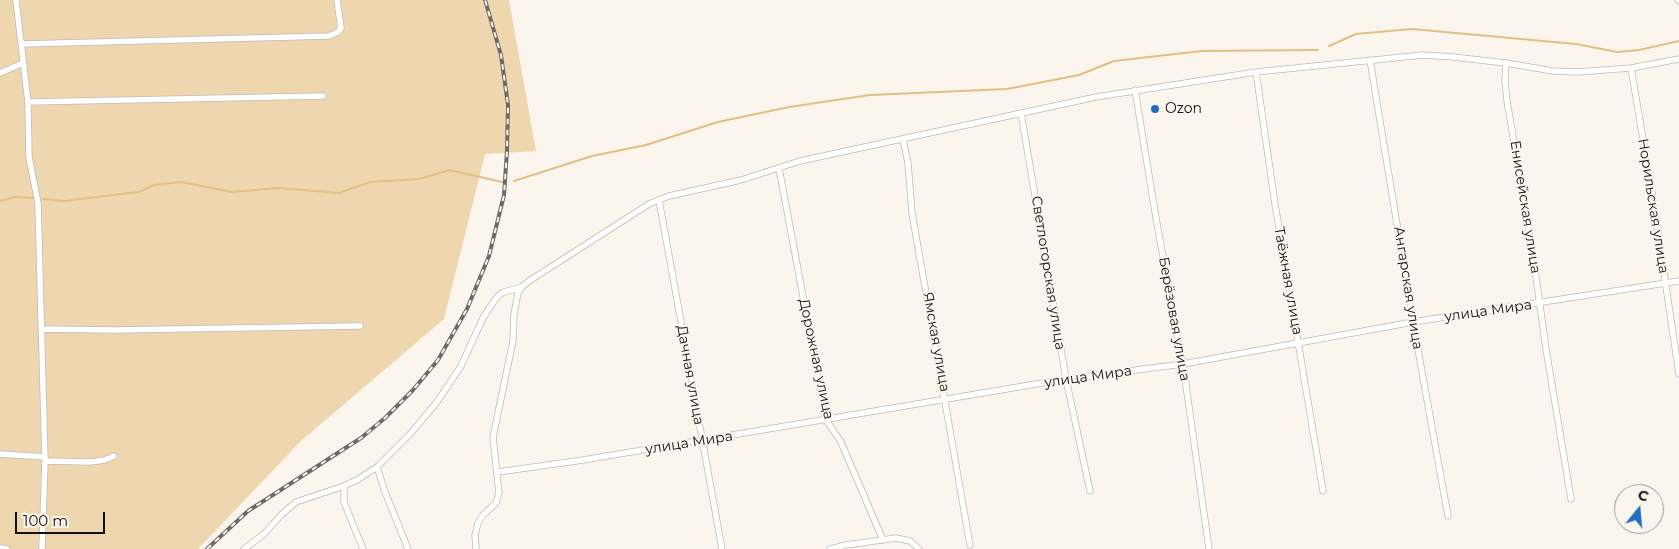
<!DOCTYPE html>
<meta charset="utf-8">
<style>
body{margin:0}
#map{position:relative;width:1679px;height:549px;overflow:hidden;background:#faf5ed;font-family:Montserrat,sans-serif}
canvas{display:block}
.north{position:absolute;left:1614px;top:484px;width:50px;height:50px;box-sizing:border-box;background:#faf5ed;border:1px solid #9d9994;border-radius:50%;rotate:17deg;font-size:14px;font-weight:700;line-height:20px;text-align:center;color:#12100e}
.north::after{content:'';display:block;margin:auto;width:18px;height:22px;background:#226dbd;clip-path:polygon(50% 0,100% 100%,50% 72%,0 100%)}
.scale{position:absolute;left:15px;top:512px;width:90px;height:22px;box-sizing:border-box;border:2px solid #12100e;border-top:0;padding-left:6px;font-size:15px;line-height:18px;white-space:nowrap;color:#12100e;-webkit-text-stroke:4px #faf5ed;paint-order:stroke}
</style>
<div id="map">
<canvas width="1679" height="549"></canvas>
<div class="north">С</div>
<div class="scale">100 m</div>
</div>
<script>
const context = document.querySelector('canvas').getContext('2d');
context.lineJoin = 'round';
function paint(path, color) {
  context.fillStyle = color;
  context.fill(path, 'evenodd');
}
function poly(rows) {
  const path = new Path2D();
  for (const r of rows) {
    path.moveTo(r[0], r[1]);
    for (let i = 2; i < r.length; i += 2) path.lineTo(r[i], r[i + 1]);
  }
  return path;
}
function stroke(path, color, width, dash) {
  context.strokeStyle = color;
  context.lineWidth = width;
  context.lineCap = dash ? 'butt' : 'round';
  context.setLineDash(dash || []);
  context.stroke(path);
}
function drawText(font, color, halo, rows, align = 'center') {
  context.font = font + ' Montserrat,sans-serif';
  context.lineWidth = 4;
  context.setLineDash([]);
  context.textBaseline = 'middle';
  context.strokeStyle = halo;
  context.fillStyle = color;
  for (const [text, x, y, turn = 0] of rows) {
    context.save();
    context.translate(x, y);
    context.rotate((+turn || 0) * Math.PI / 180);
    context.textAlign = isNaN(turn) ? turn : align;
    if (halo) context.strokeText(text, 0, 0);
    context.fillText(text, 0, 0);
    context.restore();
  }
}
const green = poly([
 [0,0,509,0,536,151,485,154,444,319,301,441,198,549,0,549]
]);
const stream = poly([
 [1329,46,1356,34,1412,29,1576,44,1617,52,1639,50,1679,41],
 [514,181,592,156,646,145,718,122,789,107,870,95,1007,89,1079,75,1114,61,1202,51,1318,50],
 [43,199,64,201,139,192,154,185,181,182,232,192,278,188,339,193,370,182,419,179,450,170,502,182],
 [0,201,15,197,33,198]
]);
const street = poly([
 [16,0,28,102,29,157,38,203,45,461,42,549],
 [1678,0,1679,1],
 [21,44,329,36,338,32,341,28,337,0],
 [1370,60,1413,322,1448,516],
 [1506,63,1505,81,1507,101,1532,248,1546,349,1571,499],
 [1631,68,1652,192,1679,374],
 [1256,72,1275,204,1323,491],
 [0,73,23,63],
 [1135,90,1157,224,1183,364,1209,549],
 [28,102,323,96],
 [1021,113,1066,379,1090,491],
 [903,139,908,163,912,213,970,545],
 [779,168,826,420,841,442,883,540],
 [659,200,722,549],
 [41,329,114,330,360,326],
 [0,454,45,457],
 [45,461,90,462,105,460,114,456],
 [377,467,385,492,408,549],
 [498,472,583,460,1066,379,1183,364,1413,322,1679,281],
 [344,486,344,502,363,549],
 [0,548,7,549],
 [244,549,264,534,281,515,296,502,344,486,357,480,377,467,411,433,437,402,461,366,483,318,494,301,499,295,504,292,522,287],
 [476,549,475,535,478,523,483,515,496,503,499,493,493,437,513,341,514,314,518,293,522,287,529,281,649,204,669,196,741,180,800,161,1096,97,1256,72,1423,55,1453,57,1506,63,1553,71,1577,72,1631,68,1679,59],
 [830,549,846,545,896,538,910,541,919,549]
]);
const rail = poly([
 [207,549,248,511,361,438,385,418,413,390,438,360,467,309,489,256,504,195,507,151,508,105,501,55,485,0]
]);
const markers = [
 [1155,109,5,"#226dbd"]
];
const poiNames = [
 ["Ozon",1165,109]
];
const streetNames = [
 ["Норильская улица",1653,206,81],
 ["Енисейская улица",1525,207,81],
 ["Светлогорская улица",1048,273,81],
 ["Таёжная улица",1288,281,80],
 ["Ангарская улица",1408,288,81],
 ["улица Мира",1488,311,-8],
 ["Берёзовая улица",1174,319,80],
 ["Ямская улица",936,342,80],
 ["Дорожная улица",816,359,78],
 ["Дачная улица",690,375,80],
 ["улица Мира",1088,377,-8],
 ["улица Мира",689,443,-9]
];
paint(green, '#eed7af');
stroke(stream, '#e2bf82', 2);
stroke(street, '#bfbbb3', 7);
stroke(street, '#fff', 5.5);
stroke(rail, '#6d6a66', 4);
stroke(rail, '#faf5ed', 2, [5.5]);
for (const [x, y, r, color] of markers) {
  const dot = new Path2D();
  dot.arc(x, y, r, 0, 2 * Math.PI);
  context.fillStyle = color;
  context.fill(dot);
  stroke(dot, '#faf5ed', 2);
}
drawText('14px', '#12100e', '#faf5ed', poiNames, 'left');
drawText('14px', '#12100e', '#faf5ed', streetNames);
</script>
